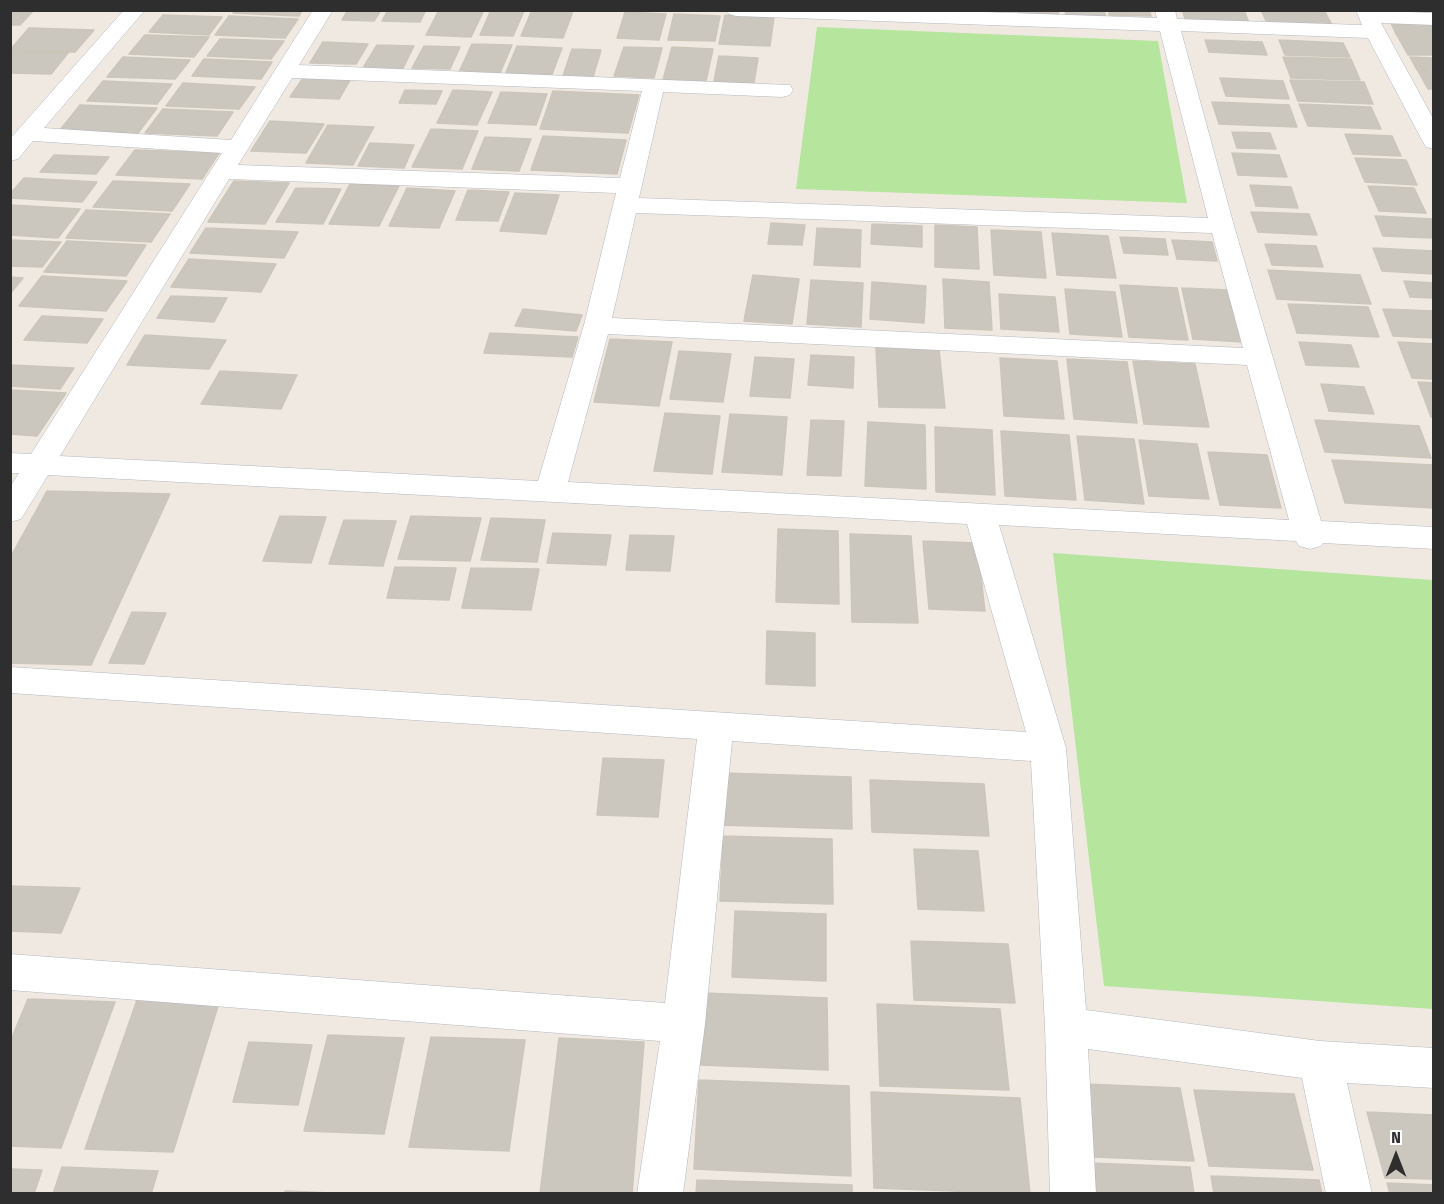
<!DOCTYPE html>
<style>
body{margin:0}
#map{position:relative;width:1444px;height:1204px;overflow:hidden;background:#efe9e1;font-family:"Fira Sans Condensed",sans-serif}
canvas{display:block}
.frame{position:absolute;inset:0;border:12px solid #2e2e2e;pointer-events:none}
.north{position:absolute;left:1366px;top:1126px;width:60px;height:60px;-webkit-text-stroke:4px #fff;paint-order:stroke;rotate:0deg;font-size:16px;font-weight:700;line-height:24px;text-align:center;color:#2e2e2e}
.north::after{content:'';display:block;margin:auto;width:21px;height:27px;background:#2e2e2e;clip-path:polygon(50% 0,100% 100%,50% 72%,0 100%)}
</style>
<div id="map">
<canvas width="1444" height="1204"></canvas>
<div class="frame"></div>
<div class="north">N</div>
</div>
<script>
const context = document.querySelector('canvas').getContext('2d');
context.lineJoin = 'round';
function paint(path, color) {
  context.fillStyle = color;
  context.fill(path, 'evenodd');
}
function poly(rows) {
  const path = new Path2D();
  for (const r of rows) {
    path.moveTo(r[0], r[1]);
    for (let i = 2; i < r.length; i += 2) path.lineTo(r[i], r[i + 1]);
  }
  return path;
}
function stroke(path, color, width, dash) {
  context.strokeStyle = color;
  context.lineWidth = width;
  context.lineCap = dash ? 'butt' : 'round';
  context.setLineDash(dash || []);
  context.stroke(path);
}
const green = poly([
 [817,27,1158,41,1187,203,796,189],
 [1053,553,1433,580,1433,1009,1104,986]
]);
const building = poly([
 [10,10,34,10,20,25,10,25,10,10],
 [235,10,302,10,299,16,233,13,235,10],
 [348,10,381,10,374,21,342,20,348,10],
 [388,10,426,10,420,22,382,21,388,10],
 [439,10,484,10,471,37,426,35,439,10],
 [491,10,524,11,513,36,480,35,491,10],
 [532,10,573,11,563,38,521,36,532,10],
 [1018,10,1058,10,1059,17,1019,16,1018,10],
 [1065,10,1104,10,1106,17,1066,16,1065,10],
 [1109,10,1149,10,1151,16,1109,15,1109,10],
 [1182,10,1244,10,1249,23,1186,21,1182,10],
 [1261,10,1324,10,1332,25,1267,23,1261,10],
 [625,12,666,14,659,40,617,38,625,12],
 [674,14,720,16,715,41,668,40,674,14],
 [163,15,222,17,209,35,149,32,163,15],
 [725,15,774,17,770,46,719,44,725,15],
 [229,16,298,19,285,38,215,35,229,16],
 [1390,21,1434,22,1434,37,1397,36,1390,21],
 [29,28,94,30,75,52,10,50,29,28],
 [145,35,209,37,194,57,129,54,145,35],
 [1398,37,1434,38,1434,55,1408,55,1398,37],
 [220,39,284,41,271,59,207,56,220,39],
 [1205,40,1262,42,1267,55,1209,52,1205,40],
 [1279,40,1343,43,1350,57,1285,55,1279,40],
 [323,42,368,44,356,64,310,63,323,42],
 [472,44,512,45,500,73,459,72,472,44],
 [377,45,414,46,402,70,363,68,377,45],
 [424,46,460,47,450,69,412,68,424,46],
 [517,46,562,48,551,77,505,75,517,46],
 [624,47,662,48,654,78,614,76,624,47],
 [672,47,713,49,706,81,663,80,672,47],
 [572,49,601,50,593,77,563,76,572,49],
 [10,51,68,53,51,74,10,73,10,51],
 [719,56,758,58,754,83,714,81,719,56],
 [123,57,190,60,175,79,107,77,123,57],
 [1283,57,1351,59,1360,80,1291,78,1283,57],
 [1410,57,1434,58,1434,70,1417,70,1410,57],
 [204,59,272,62,261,79,192,76,204,59],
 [1418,71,1434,72,1434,89,1428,89,1418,71],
 [303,78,350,80,339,99,290,97,303,78],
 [1220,78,1283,81,1289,99,1226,96,1220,78],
 [1290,80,1364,82,1373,104,1298,101,1290,80],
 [103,81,172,84,157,104,87,101,103,81],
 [183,83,255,87,239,109,166,106,183,83],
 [405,90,442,91,436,104,399,103,405,90],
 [453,90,492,92,477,125,437,123,453,90],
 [553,91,639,95,628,133,540,129,553,91],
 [501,92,547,94,536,125,488,123,501,92],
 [1212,102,1289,105,1297,127,1219,124,1212,102],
 [1299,104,1371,107,1381,129,1308,126,1299,104],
 [80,105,157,108,138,133,60,130,80,105],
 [163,109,233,112,217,136,145,133,163,109],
 [270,121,324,124,306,153,251,151,270,121],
 [328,125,374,127,353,165,306,163,328,125],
 [431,129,478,131,462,169,412,167,431,129],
 [1232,132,1270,133,1276,149,1237,148,1232,132],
 [1345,134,1392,136,1401,156,1353,154,1345,134],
 [543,136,626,140,617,174,531,170,543,136],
 [485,137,531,139,519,171,472,169,485,137],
 [370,143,414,145,404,168,358,166,370,143],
 [135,150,219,153,202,179,116,175,135,150],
 [1232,153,1279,155,1287,177,1238,175,1232,153],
 [54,155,109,157,96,174,40,172,54,155],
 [1355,158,1406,160,1417,185,1365,182,1355,158],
 [24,178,97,182,82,202,10,198,10,194,24,178],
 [113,181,190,184,172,211,93,207,113,181],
 [234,181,289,183,265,224,208,222,234,181],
 [350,184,399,186,379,226,329,224,350,184],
 [1250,185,1291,187,1298,208,1256,206,1250,185],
 [1368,186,1414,188,1426,213,1379,211,1368,186],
 [296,188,341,189,323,224,276,222,296,188],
 [407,188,455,191,439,228,389,226,407,188],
 [468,190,509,192,498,221,456,220,468,190],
 [515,193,559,195,546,234,500,231,515,193],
 [10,205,80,209,58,238,10,235,10,205],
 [86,210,170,214,151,242,66,238,86,210],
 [1251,212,1309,214,1317,235,1258,232,1251,212],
 [1375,216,1433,219,1434,238,1383,236,1375,216],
 [771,223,805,225,802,245,768,244,771,223],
 [872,224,922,226,922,247,871,244,872,224],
 [935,225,977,227,979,269,935,267,935,225],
 [206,228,298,232,284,258,190,253,206,228],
 [817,228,861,230,860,267,814,265,817,228],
 [991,230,1041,232,1046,278,994,275,991,230],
 [1052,233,1108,236,1116,278,1057,275,1052,233],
 [1120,237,1165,239,1168,255,1124,253,1120,237],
 [10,240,61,242,42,267,10,266,10,240],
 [1172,240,1212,242,1217,261,1177,259,1172,240],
 [67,241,146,245,126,276,44,272,67,241],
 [1265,244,1316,246,1323,267,1272,265,1265,244],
 [1373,248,1434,251,1434,274,1382,271,1373,248],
 [189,259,276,264,261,292,171,287,189,259],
 [1268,270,1360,275,1371,304,1277,299,1268,270],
 [753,275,799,279,792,324,744,321,753,275],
 [42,276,127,281,106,311,19,306,42,276],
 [10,277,23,278,10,294,10,277],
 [943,279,989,282,992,330,945,328,943,279],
 [811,280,863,283,861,327,807,324,811,280],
 [1404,281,1434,283,1434,298,1410,297,1404,281],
 [872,282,926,286,924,323,870,319,872,282],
 [1120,285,1177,288,1188,340,1129,337,1120,285],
 [1182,288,1229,290,1243,342,1193,339,1182,288],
 [1065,289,1115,292,1122,337,1070,334,1065,289],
 [999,294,1055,297,1059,332,1001,329,999,294],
 [171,296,227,298,214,322,157,318,171,296],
 [1288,304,1368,307,1379,337,1297,333,1288,304],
 [523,309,582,315,576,331,515,326,523,309],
 [1383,309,1434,311,1434,338,1393,336,1383,309],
 [42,316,103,319,87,343,24,340,42,316],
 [490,333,578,337,572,357,484,353,490,333],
 [145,335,226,340,209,369,127,365,145,335],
 [610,339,672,342,659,406,594,402,610,339],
 [1299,342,1351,345,1359,367,1306,365,1299,342],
 [1398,342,1434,344,1434,379,1412,378,1398,342],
 [876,348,939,349,945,408,879,407,876,348],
 [679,351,731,354,723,402,670,399,679,351],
 [811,355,854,357,853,388,808,385,811,355],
 [755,357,794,359,790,398,750,396,755,357],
 [1000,358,1057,361,1064,419,1004,416,1000,358],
 [1067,359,1127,362,1137,423,1074,419,1067,359],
 [1133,361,1195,364,1209,427,1144,424,1133,361],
 [10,365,74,368,60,389,10,386,10,365],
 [220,371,297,375,281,409,201,404,220,371],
 [1418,382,1434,383,1434,417,1431,417,1418,382],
 [1321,384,1364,387,1374,414,1329,411,1321,384],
 [10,390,66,393,37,436,10,434,10,390],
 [665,413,720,416,712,474,654,471,665,413],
 [730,414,787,417,782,475,722,472,730,414],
 [811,420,844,421,841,476,807,475,811,420],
 [1315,420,1419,426,1431,458,1325,452,1315,420],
 [868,422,925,425,926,489,865,486,868,422],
 [935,427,992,430,995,495,936,492,935,427],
 [1001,431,1069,435,1076,500,1005,496,1001,431],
 [1077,436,1134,439,1144,504,1085,500,1077,436],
 [1139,440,1197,444,1209,499,1149,496,1139,440],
 [1208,452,1267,455,1281,508,1220,505,1208,452],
 [1332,460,1433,465,1434,508,1345,503,1332,460],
 [47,491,170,494,91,665,10,663,10,558,47,491],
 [280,516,326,517,311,563,263,561,280,516],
 [411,516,481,518,470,561,398,559,411,516],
 [491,518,545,520,537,562,481,560,491,518],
 [344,520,396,521,383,566,329,564,344,520],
 [778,529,838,531,839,604,776,602,778,529],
 [553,533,611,535,606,565,547,563,553,533],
 [850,534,911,536,918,623,852,622,850,534],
 [630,535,674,536,670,571,626,570,630,535],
 [923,541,977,543,985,611,929,609,923,541],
 [395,567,456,568,449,600,387,598,395,567],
 [471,568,539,569,531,610,462,608,471,568],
 [132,612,166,613,144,664,109,663,132,612],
 [767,631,815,633,815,686,766,684,767,631],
 [603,758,664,760,658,817,597,815,603,758],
 [723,773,851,777,852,829,720,825,723,773],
 [870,780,984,784,989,836,872,832,870,780],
 [723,836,832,839,833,904,720,901,723,836],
 [914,849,978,851,984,911,918,909,914,849],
 [10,886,80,888,61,933,10,931,10,886],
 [735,911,826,914,826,981,732,977,735,911],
 [911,941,1008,944,1015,1003,914,1000,911,941],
 [704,993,827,998,828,1070,700,1065,704,993],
 [28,999,115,1002,61,1148,10,1146,10,1042,28,999],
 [137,1000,219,1003,173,1152,85,1149,137,1000],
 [877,1004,1000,1009,1009,1090,880,1086,877,1004],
 [328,1035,404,1038,384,1134,304,1131,328,1035],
 [431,1037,525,1040,509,1151,409,1147,431,1037],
 [559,1038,644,1042,632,1194,540,1194,559,1038],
 [249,1042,312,1045,298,1105,233,1102,249,1042],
 [699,1080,849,1086,851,1176,694,1169,699,1080],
 [1084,1084,1180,1088,1194,1161,1094,1157,1084,1084],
 [1194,1090,1294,1094,1313,1170,1209,1166,1194,1090],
 [871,1092,1020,1098,1030,1194,874,1188,871,1092],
 [1367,1112,1434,1115,1434,1179,1385,1178,1367,1112],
 [1088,1163,1190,1167,1194,1194,1093,1194,1088,1163],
 [62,1167,158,1171,151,1194,53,1194,62,1167],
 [10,1169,42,1170,34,1194,10,1194,10,1169],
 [1211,1176,1319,1180,1322,1194,1214,1194,1211,1176],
 [697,1180,852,1185,852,1194,696,1194,697,1180],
 [1387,1183,1434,1185,1434,1194,1390,1194,1387,1183],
 [285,1191,355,1194,285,1194,285,1191]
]);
const minor = poly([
 [124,10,145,10,44,128,231,140,313,10,333,10,299,65,790,85,793,90,790,95,782,97,663,92,639,198,1208,218,1160,31,736,16,729,14,726,10,925,10,1157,18,1155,10,1175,10,1177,19,1362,25,1356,10,1434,13,1434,25,1381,23,1434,120,1434,149,1426,147,1423,142,1368,38,1181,31,1234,226,1321,521,1434,527,1434,549,1323,543,1321,546,1310,549,1299,546,1296,541,999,525,1066,748,1086,1010,1320,1041,1434,1048,1434,1088,1347,1083,1372,1194,1326,1194,1302,1078,1088,1049,1096,1194,1050,1194,1045,1027,1031,761,732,741,705,1024,683,1194,637,1194,660,1041,10,990,10,954,665,1003,697,739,10,693,10,667,1026,732,967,524,48,475,21,519,10,522,10,487,19,473,10,473,10,453,31,454,222,153,33,141,18,159,10,161,10,139,124,10],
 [292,78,642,91,620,178,238,165,292,78],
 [229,179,616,193,584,325,538,481,60,456,229,179],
 [636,213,1212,233,1243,348,612,318,636,213],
 [608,334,1247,365,1289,520,568,482,608,334]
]);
paint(green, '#b6e59e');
paint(building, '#cbc7bf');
stroke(building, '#cbc5ba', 1.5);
stroke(minor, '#b4b7c1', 1);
paint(minor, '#fff');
</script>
